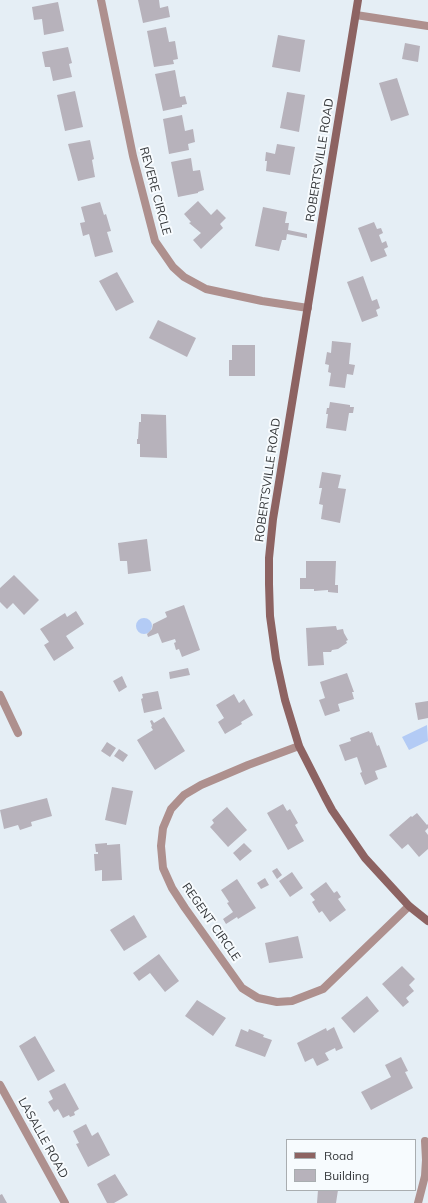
<!DOCTYPE html>
<style>
body{margin:0}
#map{position:relative;width:428px;height:1203px;overflow:hidden;background:#e5eef5;font-family:Mulish,sans-serif}
canvas{display:block}
.legend{position:absolute;left:286px;top:1139px;width:130px;height:52px;box-sizing:border-box;background:#f7fbfe;border:1px solid #a9adb0;margin:0;padding:5px 7px;list-style:none;font-size:12px;color:#34373a}
.legend li{display:flex;align-items:center;gap:8px;height:20px}
.legend b{width:20px;border:1px solid #a9adb0}
</style>
<div id="map">
<canvas width="428" height="1203"></canvas>
<ul class="legend">
<li><b style="height:5px;background:#8d6362"></b>Road</li>
<li><b style="height:11px;background:#b7b2bb"></b>Building</li>
</ul>
</div>
<script>
const context = document.querySelector('canvas').getContext('2d');
context.lineJoin = 'round';
function paint(path, color) {
  context.fillStyle = color;
  context.fill(path, 'evenodd');
}
function poly(rows) {
  const path = new Path2D();
  for (const r of rows) {
    if (r.length === 3) {
      path.moveTo(r[0] + r[2], r[1]);
      path.arc(r[0], r[1], r[2], 0, 2 * Math.PI);
      continue;
    }
    path.moveTo(r[0], r[1]);
    for (let i = 2; i < r.length; i += 2) path.lineTo(r[i], r[i + 1]);
  }
  return path;
}
function stroke(path, color, width, dash) {
  context.strokeStyle = color;
  context.lineWidth = width;
  context.lineCap = dash ? 'butt' : 'round';
  context.setLineDash(dash || []);
  context.stroke(path);
}
function drawText(font, color, halo, rows, align = 'center') {
  context.font = font + ' Mulish,sans-serif';
  context.lineWidth = 4;
  context.setLineDash([]);
  context.textBaseline = 'middle';
  context.strokeStyle = halo;
  context.fillStyle = color;
  for (const [text, x, y, turn = 0] of rows) {
    context.save();
    context.translate(x, y);
    context.rotate((+turn || 0) * Math.PI / 180);
    context.textAlign = isNaN(turn) ? turn : align;
    if (halo) context.strokeText(text, 0, 0);
    context.fillText(text, 0, 0);
    context.restore();
  }
}
const water = poly([
 [144,626,8],
 [427,725,428,741,409,750,402,737]
]);
const building = poly([
 [138,0,159,0,160,8,168,6,170,17,143,23],
 [58,2,64,31,44,35,42,19,34,20,32,7],
 [166,27,169,42,175,41,178,59,173,60,174,64,154,67,147,31],
 [278,35,305,40,300,72,272,67],
 [405,43,420,46,418,62,402,59],
 [68,47,72,63,69,64,72,77,53,81,50,67,45,67,42,52],
 [175,70,180,97,185,96,187,104,182,105,182,107,163,111,155,74],
 [397,78,409,115,391,121,379,83],
 [75,91,83,127,65,131,57,95],
 [287,92,305,95,299,132,280,128],
 [182,115,185,131,193,129,195,142,188,144,189,150,169,154,163,119],
 [90,140,94,159,92,160,95,177,78,181,68,144],
 [277,144,295,147,290,175,266,171,267,161,265,161,266,152,275,154],
 [191,158,193,171,200,170,204,190,198,192,198,193,178,197,171,162],
 [198,201,211,215,217,209,226,218,220,224,223,228,201,249,193,240,201,233,189,223,191,222,184,214],
 [100,202,104,215,106,214,111,231,107,232,113,252,95,257,89,234,83,236,80,223,85,222,81,207],
 [263,207,287,212,285,223,289,223,288,230,307,234,307,238,287,234,286,240,282,240,279,251,255,246],
 [374,222,377,229,381,228,383,233,379,235,382,243,386,241,388,247,384,249,387,256,371,262,358,228],
 [117,272,134,302,116,311,99,281],
 [363,276,372,301,377,299,380,308,376,310,378,316,362,322,347,282],
 [158,320,196,338,187,357,149,338],
 [332,341,351,343,349,364,355,365,353,375,347,374,345,388,329,386,331,373,328,372,329,365,325,364,327,352,331,353],
 [232,345,255,345,255,376,229,376,229,360,232,360],
 [330,402,350,405,350,407,354,407,353,413,349,413,346,431,326,428,328,414,326,414,327,408,329,408],
 [141,414,166,415,167,458,140,457,140,444,137,444,137,439,138,439,139,422,141,422],
 [322,472,341,475,338,488,346,489,340,523,321,519,323,505,319,504,322,488,319,488],
 [147,539,151,571,128,574,127,561,120,561,118,543],
 [306,561,336,561,335,585,338,585,338,593,328,592,328,590,314,591,314,589,300,589,300,578,306,578],
 [14,575,39,600,24,615,13,603,7,609,0,602,0,588],
 [184,605,200,650,182,657,179,649,176,650,174,643,176,642,175,639,162,643,158,633,148,637,147,634,152,629,153,624,167,617,165,612],
 [76,611,84,624,66,636,74,648,54,661,44,645,49,642,40,629,65,613,67,617],
 [336,626,337,630,343,629,344,633,348,640,346,641,347,643,338,649,332,650,331,652,323,652,324,665,308,666,306,628],
 [188,668,190,675,170,679,169,672],
 [347,673,354,692,352,692,354,699,338,704,340,711,325,716,319,700,325,698,320,682],
 [122,676,127,687,119,692,113,681],
 [158,691,162,709,144,713,141,699,143,698,142,694],
 [234,694,239,703,244,699,253,715,241,722,242,724,225,734,218,722,224,718,216,705],
 [428,701,428,718,418,720,415,703],
 [164,717,185,751,155,770,137,740,153,730,151,727,152,726,150,721,152,720,154,723],
 [369,731,370,733,372,732,377,746,379,745,387,767,375,771,378,779,365,785,360,773,362,772,357,757,345,761,339,745,351,741,350,738],
 [107,742,116,748,110,757,101,751],
 [119,749,128,755,123,762,114,756],
 [112,787,133,791,126,825,105,820],
 [47,798,52,816,31,822,32,826,20,830,18,825,4,829,0,810],
 [283,804,287,811,290,809,298,823,295,825,304,841,288,850,267,813],
 [227,807,247,830,228,847,210,827,214,823,212,820],
 [417,813,427,825,428,824,428,828,425,831,428,835,428,849,419,857,408,844,402,849,389,835,411,816,412,817],
 [107,843,107,845,120,844,122,880,102,881,102,870,95,871,94,854,98,854,98,852,96,852,95,844],
 [244,843,252,851,240,861,233,853],
 [277,868,282,875,277,879,272,871],
 [292,872,303,888,290,897,279,881],
 [265,878,269,885,261,889,257,883],
 [237,879,256,908,238,919,237,917,226,924,223,919,233,912,227,903,229,902,221,890],
 [326,882,334,893,337,891,341,897,338,899,346,910,330,922,322,911,319,913,312,902,315,900,310,894],
 [134,915,147,937,124,951,110,930],
 [298,936,303,958,269,963,265,943],
 [159,954,179,981,165,992,150,973,139,981,133,973],
 [402,966,415,979,409,985,414,991,406,998,409,1002,403,1007,382,984],
 [367,996,379,1011,354,1033,341,1018],
 [197,1000,226,1018,213,1036,185,1016],
 [334,1027,343,1048,336,1051,335,1048,325,1053,329,1060,317,1066,313,1058,305,1062,297,1043,326,1028,327,1031],
 [241,1029,248,1032,249,1029,264,1035,263,1037,272,1040,265,1057,235,1046],
 [35,1036,55,1071,38,1081,19,1046],
 [401,1057,408,1071,405,1072,413,1088,371,1110,361,1092,391,1077,385,1065],
 [65,1083,79,1109,74,1112,75,1115,70,1117,69,1115,63,1118,58,1109,54,1112,48,1102,53,1099,49,1091],
 [86,1124,92,1136,98,1132,110,1155,88,1167,76,1144,79,1143,73,1131],
 [115,1174,128,1195,114,1203,107,1203,97,1184],
 [318,1190,338,1190,336,1203,317,1203],
 [2,1194,7,1203,0,1203,0,1195]
]);
const street = poly([
 [101,0,133,156,155,241,173,267,184,277,206,289,262,301,308,308],
 [356,15,428,26],
 [0,695,18,733],
 [299,746,248,765,201,785,184,795,171,809,163,828,161,846,163,868,172,888,185,908,242,988,258,998,277,1002,292,1001,323,989,409,906],
 [0,1085,65,1203],
 [418,1203,425,1176,426,1160,425,1141]
]);
const secondary = poly([
 [358,0,273,519,269,558,269,584,270,616,276,659,285,700,299,746,325,797,332,810,365,858,409,906,428,921]
]);
const streetNames = [
 ["ROBERTSVILLE ROAD",320,160,-81],
 ["REVERE CIRCLE",155,191,75],
 ["ROBERTSVILLE ROAD",268,480,-82],
 ["REGENT CIRCLE",211,922,55],
 ["LASALLE ROAD",43,1138,61]
];
paint(water, '#b3cbf5');
paint(building, '#b7b2bb');
stroke(street, '#ae908e', 8);
stroke(secondary, '#8d6362', 8);
drawText('12px', '#34373a', '#f7fbfe', streetNames);
</script>
